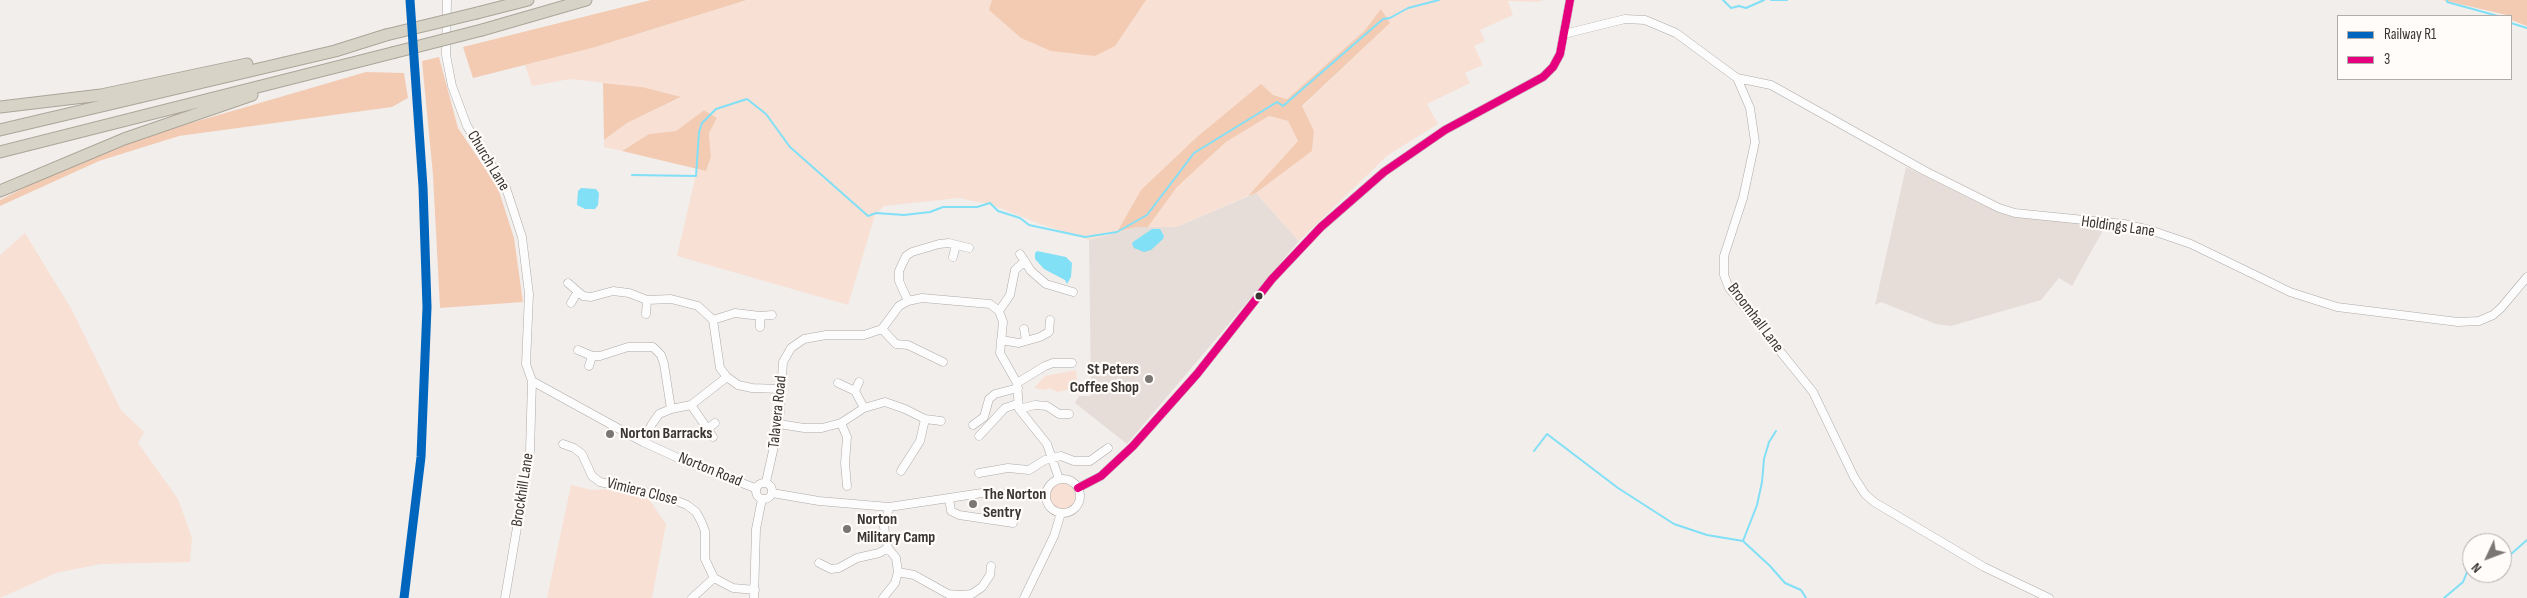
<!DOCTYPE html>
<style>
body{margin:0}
#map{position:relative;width:2527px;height:598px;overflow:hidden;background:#f2eeec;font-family:"Sofia Sans Condensed",sans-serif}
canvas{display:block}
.legend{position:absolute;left:2337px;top:15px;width:175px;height:65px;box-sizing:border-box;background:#fffcfa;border:1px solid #afacaa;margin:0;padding:6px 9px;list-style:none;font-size:15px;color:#383533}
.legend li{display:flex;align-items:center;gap:10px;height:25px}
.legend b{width:25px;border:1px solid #afacaa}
.north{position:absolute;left:2462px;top:533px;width:50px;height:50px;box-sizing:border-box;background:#fffcfa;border:1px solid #afacaa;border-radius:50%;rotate:227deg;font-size:14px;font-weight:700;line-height:20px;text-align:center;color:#383533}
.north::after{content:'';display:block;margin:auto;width:18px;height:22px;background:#797674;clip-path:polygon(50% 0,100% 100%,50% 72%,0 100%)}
</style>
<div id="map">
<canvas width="2527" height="598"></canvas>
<ul class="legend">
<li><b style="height:6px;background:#0065bd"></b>Railway R1</li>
<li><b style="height:6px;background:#e5007d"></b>3</li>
</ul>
<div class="north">N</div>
</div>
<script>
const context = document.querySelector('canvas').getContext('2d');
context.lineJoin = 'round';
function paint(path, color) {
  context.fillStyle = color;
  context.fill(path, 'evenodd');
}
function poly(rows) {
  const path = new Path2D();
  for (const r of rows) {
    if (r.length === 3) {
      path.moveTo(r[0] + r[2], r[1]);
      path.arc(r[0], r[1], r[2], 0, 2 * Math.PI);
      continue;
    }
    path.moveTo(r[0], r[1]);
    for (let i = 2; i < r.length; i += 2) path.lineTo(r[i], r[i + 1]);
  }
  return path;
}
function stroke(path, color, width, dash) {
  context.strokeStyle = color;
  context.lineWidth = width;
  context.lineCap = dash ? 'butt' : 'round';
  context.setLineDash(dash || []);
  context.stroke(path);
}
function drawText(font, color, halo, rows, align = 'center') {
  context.font = font + ' "Sofia Sans Condensed",sans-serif';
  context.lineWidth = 4.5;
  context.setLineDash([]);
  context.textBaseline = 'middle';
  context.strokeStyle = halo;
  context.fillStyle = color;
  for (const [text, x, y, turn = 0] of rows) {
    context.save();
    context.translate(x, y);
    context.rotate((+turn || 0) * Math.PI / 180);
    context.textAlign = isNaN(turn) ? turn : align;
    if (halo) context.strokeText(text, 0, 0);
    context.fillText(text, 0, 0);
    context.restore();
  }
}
const built = poly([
 [1906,167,1976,202,2009,216,2106,225,2072,286,2059,278,2041,300,1951,326,1936,324,1881,302,1875,305],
 [1256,193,1299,241,1127,444,1075,403,1079,396,1091,396,1089,240,1137,227,1176,227]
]);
const green = poly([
 [748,0,1544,0,1537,2,1508,1,1513,15,1480,30,1485,41,1474,46,1483,65,1465,73,1470,83,1427,104,1438,124,1388,155,1299,241,1256,193,1312,151,1314,131,1302,107,1390,23,1381,9,1364,31,1287,99,1273,95,1141,190,1117,232,1089,240,1040,224,992,205,959,198,884,206,875,215,848,305,677,256,697,170,706,170,711,157,709,133,717,118,704,110,676,131,649,134,622,151,604,147,604,140,627,123,680,98,642,87,570,79,532,86,525,65,592,48],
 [1269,116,1288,121,1298,141,1248,196,1176,227,1148,227,1177,187,1226,142],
 [25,233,72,310,121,410,144,432,138,443,178,499,192,538,190,562,101,564,56,573,0,598,0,255],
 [1076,370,1078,388,1057,392,1049,388,1046,390,1034,388,1045,376],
 [1063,496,13],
 [571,485,592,490,609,489,648,498,666,524,652,598,547,598]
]);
const forest = poly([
 [651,0,747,0,592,48,473,78,463,47],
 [992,0,1146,0,1115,46,1095,56,1051,51,1021,38,989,10],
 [2442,0,2527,0,2527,26,2511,20,2511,16],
 [1381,9,1390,23,1302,106,1314,131,1312,151,1256,193,1248,196,1298,141,1288,121,1269,116,1226,142,1177,187,1148,227,1137,227,1117,232,1141,190,1197,137,1261,84,1273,95,1287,99,1364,31],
 [439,57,458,128,498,188,514,238,523,302,440,308,433,175,422,61],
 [366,72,404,73,408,98,392,107,179,136,99,161,0,206,0,200,63,168,160,132],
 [603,83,642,87,681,97,627,123,604,140],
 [704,110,717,118,709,133,711,157,706,171,622,151,649,134,676,131]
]);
const water = poly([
 [581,188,596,189,599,193,598,205,595,209,585,209,577,205,578,191],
 [1152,229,1160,229,1164,236,1163,239,1151,250,1144,252,1134,248,1132,244,1133,242],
 [1037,251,1066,257,1072,263,1071,277,1067,284,1065,280,1044,269,1035,259,1035,253]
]);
const stream = poly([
 [1723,0,1731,8,1739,6,1746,8,1764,0],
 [1771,0,1787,0],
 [2447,0,2447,2,2498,16],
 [2511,23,2527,28],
 [632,175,696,176,699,132,702,123,716,109,747,99,766,114,790,147,868,216,876,213,904,215,930,212,943,207,977,207,990,203,998,211,1020,218,1029,225,1085,237,1117,232,1147,215,1194,153,1277,102,1283,106,1383,19,1390,18,1408,8,1439,0],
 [1776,431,1769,442,1764,459,1762,482,1757,505,1743,541,1770,566,1785,583,1801,590,1806,598],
 [1534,451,1547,434,1618,488,1674,524,1707,535,1743,541],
 [2502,562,2527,540],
 [2444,598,2463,582,2467,572,2472,571]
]);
const minor = poly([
 [447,0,446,55,452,86,467,126,506,188,522,237,529,294,526,364,532,381,643,442,689,463,755,488],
 [1564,34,1625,19,1645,20,1676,33,1737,78,1750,108,1755,142,1743,198,1724,256,1724,275,1729,288,1813,392,1854,477,1865,494,1874,502,1984,567,2049,598],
 [1737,78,1771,85,1925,171,1999,208,2015,213,2124,224,2150,230,2191,244,2290,292,2337,307,2458,322,2479,321,2493,315,2501,308,2527,277],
 [1020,254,1031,271,1046,284,1073,292],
 [953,257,956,245],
 [568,283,583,296,591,297,613,291,629,293,647,300,671,299,698,306,713,320,720,368,727,377,738,385,752,388,780,389],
 [908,301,899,281,899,271,906,256,912,252,939,244,949,243,969,248],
 [571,303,577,293],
 [999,311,1010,295,1015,270,1025,261],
 [646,314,647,300],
 [760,316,760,327],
 [713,320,735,313,760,316,772,315],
 [882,329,899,306,908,301,922,298,990,304,999,311,1003,322,1000,353,1017,383,1019,409,1047,444,1059,479],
 [1024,329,1026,340],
 [1001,340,1019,343,1040,337,1049,332,1050,320],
 [578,350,592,356,600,356,628,347,653,347,661,355,664,364,671,409],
 [589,366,592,356],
 [838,383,855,391,864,408],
 [1017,383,1045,366,1053,363,1072,363],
 [855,391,859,382],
 [691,405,713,437],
 [1019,409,1035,405,1047,406,1059,414,1069,414],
 [841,423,847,437,845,463,847,486],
 [779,424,804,428,822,428,841,423,864,408,885,402,905,409,925,419,941,421],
 [973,425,984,417,989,399,995,394,1018,388],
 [706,430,715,423],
 [979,436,1005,408,1017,404],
 [643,442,652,424,659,414,671,409,691,405,727,377],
 [563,444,574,448,582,454,592,476,600,482,667,497,687,505,696,512,701,521,705,531,705,559,714,578,733,588,755,590],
 [901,471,920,441,925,419],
 [979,473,1008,468,1029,470,1045,460,1061,456,1074,461,1090,461,1108,448],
 [1063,496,17],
 [766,482,779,424,783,362,791,348,804,339,826,335,864,335,882,329,896,344,908,345,943,362],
 [764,491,8],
 [1078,488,1101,476,1133,446,1197,374,1272,279,1321,227,1384,172,1445,130,1543,77,1553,67,1560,54,1570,0],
 [772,493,819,501,889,507,982,493,1046,496],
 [949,498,951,511,959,515,1013,523],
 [819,563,831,569,839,568,857,558,879,553,888,548],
 [898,572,914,575,948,594,960,595,972,594,982,587,990,575,991,566],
 [505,598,530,451,532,381],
 [692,598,714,578],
 [754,598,756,529,762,499],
 [883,598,895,583,898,572,896,558,888,548,884,527,889,507],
 [1024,598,1054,536,1061,513]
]);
const highway = poly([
 [477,13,528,0],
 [482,30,586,0],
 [0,107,101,95,247,64],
 [0,130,335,51,386,35],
 [0,152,392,53],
 [0,191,124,139,252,95]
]);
const highwayBridge = poly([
 [386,35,477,13],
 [392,53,482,30]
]);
const bus1 = poly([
 [1078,488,1101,476,1133,446,1197,374,1272,279,1321,227,1384,172,1445,130,1543,77,1553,67,1560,54,1570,0]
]);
const rail1 = poly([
 [404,598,421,457,427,307,423,187,410,0]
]);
const markers = [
 [1259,296,4.5,"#383533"],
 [1149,379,5,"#797674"],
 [610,434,5,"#797674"],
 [973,504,5,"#797674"],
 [847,529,5,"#797674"]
];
const streetNames = [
 ["Church Lane",488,161,59],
 ["Holdings Lane",2118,227,8],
 ["Broomhall Lane",1755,318,53],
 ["Talavera Road",778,412,-84],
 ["Norton Road",710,470,22],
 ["Brockhill Lane",523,490,-81],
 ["Vimiera Close",642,492,14]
];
const poiNames = [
 ["St Peters",1139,370,"right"],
 ["Coffee Shop",1139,388,"right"],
 ["Norton Barracks",620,434],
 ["The Norton",983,495],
 ["Sentry",983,513],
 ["Norton",857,520],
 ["Military Camp",857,538]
];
paint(built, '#e7ddd8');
paint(green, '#f8e1d4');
paint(forest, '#f3cbb3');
paint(water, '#81dff6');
stroke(stream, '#81dff6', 2);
stroke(minor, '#adaaa8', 9);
stroke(highway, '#aaa598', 13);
stroke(minor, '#fdfcfc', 8);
stroke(highway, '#d7d4c7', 11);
stroke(highwayBridge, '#aaa598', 13, []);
stroke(highwayBridge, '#d7d4c7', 11);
stroke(bus1, '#e5007d', 8);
stroke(rail1, '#0065bd', 9);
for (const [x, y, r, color] of markers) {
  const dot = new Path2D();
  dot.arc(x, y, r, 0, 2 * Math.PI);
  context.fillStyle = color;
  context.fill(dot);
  stroke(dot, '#fffcfa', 2);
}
drawText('16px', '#383533', '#fffcfa', streetNames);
drawText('bold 16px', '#383533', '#fffcfa', poiNames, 'left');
</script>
